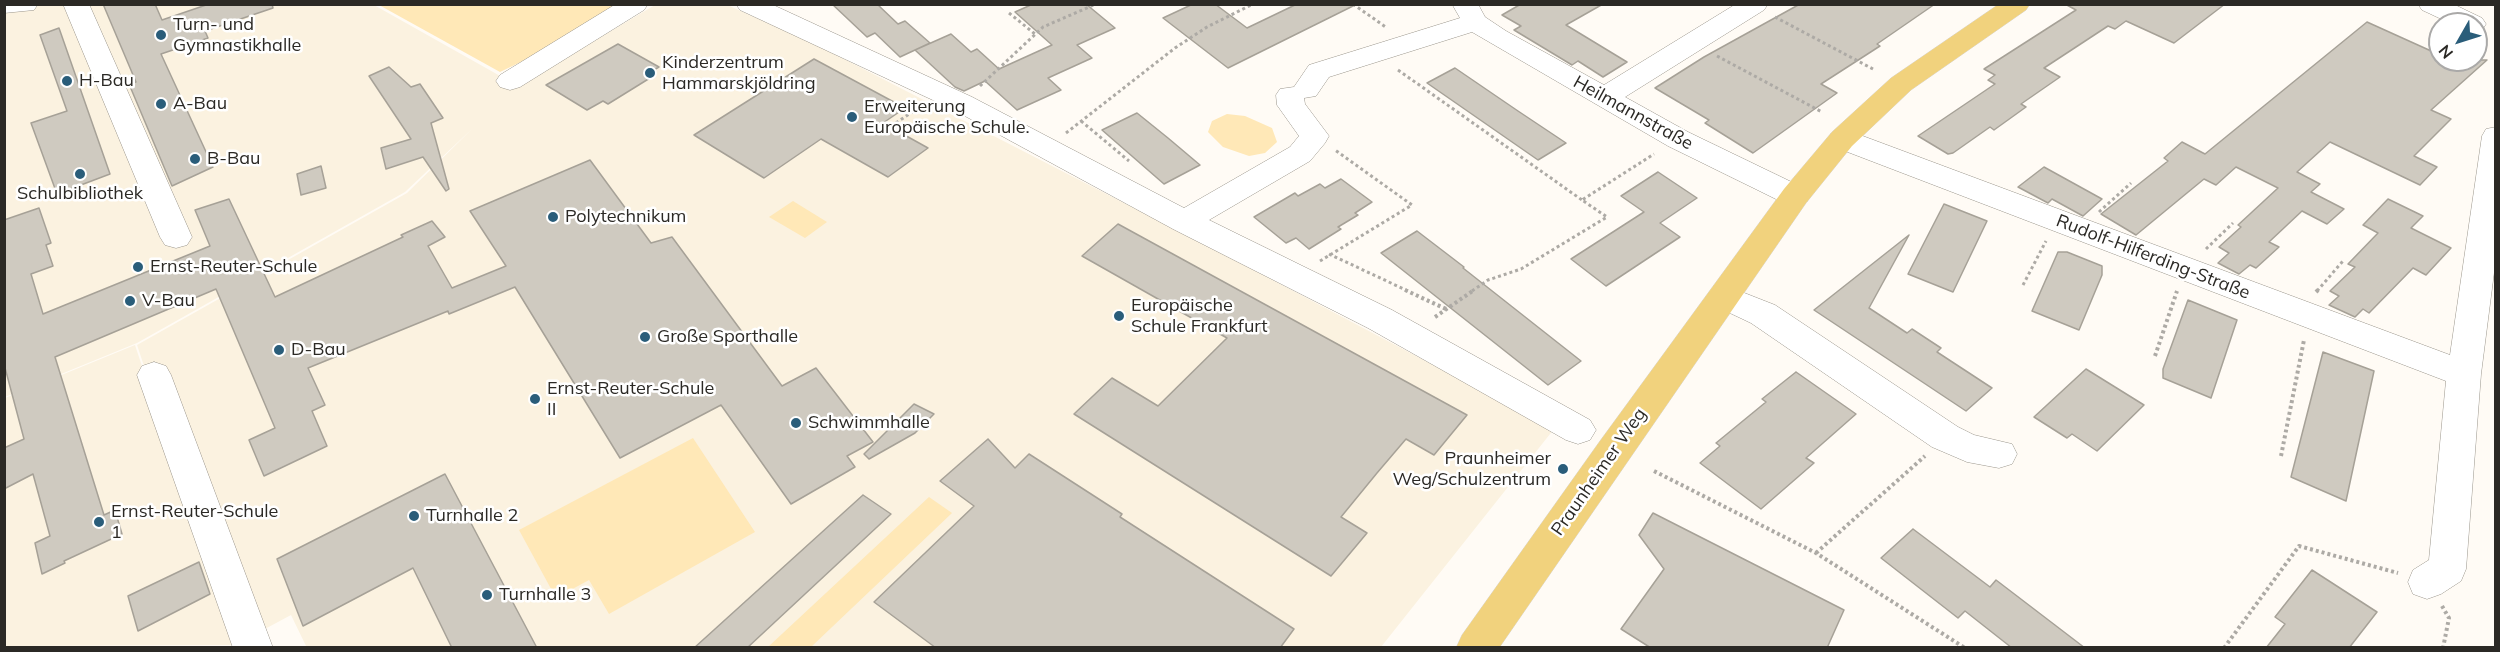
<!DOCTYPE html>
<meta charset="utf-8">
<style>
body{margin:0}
#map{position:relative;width:2500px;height:652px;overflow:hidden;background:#fffbf5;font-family:Mulish,sans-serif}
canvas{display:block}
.frame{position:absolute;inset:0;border:6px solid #2b2925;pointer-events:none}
.north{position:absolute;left:2428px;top:12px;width:60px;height:60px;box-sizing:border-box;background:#fff;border:2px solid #aaa9a8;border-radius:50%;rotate:231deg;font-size:16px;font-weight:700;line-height:24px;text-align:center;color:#2b2925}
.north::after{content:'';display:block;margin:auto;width:21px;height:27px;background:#2a5d7a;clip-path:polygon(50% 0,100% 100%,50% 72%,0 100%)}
</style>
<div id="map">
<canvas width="2500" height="652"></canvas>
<div class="frame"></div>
<div class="north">N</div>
</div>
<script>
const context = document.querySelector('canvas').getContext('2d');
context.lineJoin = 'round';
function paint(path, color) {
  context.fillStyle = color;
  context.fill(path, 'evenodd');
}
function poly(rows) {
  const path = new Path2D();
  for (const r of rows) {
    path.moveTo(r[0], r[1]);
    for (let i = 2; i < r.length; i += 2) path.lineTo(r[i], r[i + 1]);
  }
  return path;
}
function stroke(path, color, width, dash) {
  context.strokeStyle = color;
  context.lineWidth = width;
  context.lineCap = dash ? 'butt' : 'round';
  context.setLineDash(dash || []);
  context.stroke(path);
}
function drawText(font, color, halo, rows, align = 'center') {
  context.font = font + ' Mulish,sans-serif';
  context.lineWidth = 5;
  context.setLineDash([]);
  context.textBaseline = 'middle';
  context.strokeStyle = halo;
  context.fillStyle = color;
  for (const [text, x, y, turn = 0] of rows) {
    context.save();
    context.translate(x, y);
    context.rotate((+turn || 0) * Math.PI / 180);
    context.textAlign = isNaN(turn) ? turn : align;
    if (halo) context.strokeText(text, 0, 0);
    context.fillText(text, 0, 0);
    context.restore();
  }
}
const built = poly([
 [725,4,809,41,1231,258,1554,429,1381,647,307,648,291,615,237,644,137,345,407,193,473,128,405,192,137,343,5,397,5,5,374,5,518,86,655,5],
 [135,345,235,645,5,646,5,398]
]);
const green = poly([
 [379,5,616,5,529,58,500,72],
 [1227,114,1245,116,1272,128,1277,142,1265,153,1249,156,1223,147,1208,132,1212,121],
 [793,201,827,222,805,238,769,217],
 [693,438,755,532,609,614,589,580,556,598,519,530],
 [929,497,952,513,811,647,768,647]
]);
const building = poly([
 [103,4,155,4,162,20,209,4,272,4,273,8,205,31,208,38,161,54,213,167,172,186,129,84,136,82,103,4],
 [832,4,877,4,898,24,905,21,930,43,900,57,875,33,867,37,832,4],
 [1033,4,1086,4,1115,28,1077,45,1092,58,1048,78,1061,90,1017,110,985,81,964,91,955,87,915,50,951,34,971,52,977,49,999,69,1052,45,1015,12,1033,4],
 [1193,4,1215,4,1247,28,1297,4,1357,4,1228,68,1163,18,1193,4],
 [1521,4,1603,4,1566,25,1627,62,1603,77,1578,61,1572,65,1514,30,1521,26,1502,15,1521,4],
 [1800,4,1935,4,1877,44,1880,46,1821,84,1837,93,1753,153,1705,123,1709,120,1655,88,1704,57,1800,4],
 [2065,4,2225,4,2174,43,2126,21,2115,29,2108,26,2044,68,2060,77,2021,104,2026,107,1994,130,1990,127,1953,153,1948,154,1918,136,1995,84,1988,80,1995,75,1984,69,2076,10,2065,4],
 [2367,22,2440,55,2440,60,2487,60,2431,110,2451,119,2414,156,2437,167,2420,185,2330,142,2297,172,2320,184,2311,192,2344,209,2327,224,2302,211,2269,242,2279,247,2256,268,2250,265,2239,274,2218,263,2229,253,2219,247,2241,227,2238,225,2278,188,2236,167,2216,185,2204,179,2136,235,2101,214,2168,161,2164,158,2182,142,2205,154,2367,22],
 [59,28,110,174,57,194,31,123,67,111,40,35,59,28],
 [618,44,659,67,645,75,650,78,608,104,603,101,587,110,546,85,618,44],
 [814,59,905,108,883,123,928,148,888,177,821,139,764,178,694,135,814,59],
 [389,67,411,87,420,84,443,118,431,123,449,189,446,191,423,157,386,169,381,148,411,139,369,76,389,67],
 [1455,68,1518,111,1566,143,1538,160,1427,83,1455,68],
 [1137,113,1168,138,1200,165,1164,184,1102,130,1137,113],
 [590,160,651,243,672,237,782,386,816,368,873,442,847,456,855,467,791,504,721,405,620,458,515,287,449,314,448,311,308,368,325,405,312,411,327,446,264,476,249,440,275,428,216,289,55,357,104,515,115,510,122,534,64,561,65,563,42,574,35,543,50,536,33,474,4,489,4,448,24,439,4,364,4,220,39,208,51,243,46,245,53,266,31,274,43,314,210,246,195,210,229,199,275,297,403,237,401,235,432,221,445,237,428,246,452,288,506,266,470,211,590,160],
 [321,166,326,188,301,195,297,174,321,166],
 [2044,167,2102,199,2083,216,2052,199,2048,203,2018,187,2044,167],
 [1658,172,1697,198,1660,223,1680,237,1606,286,1571,259,1644,212,1621,196,1658,172],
 [1341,179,1372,202,1355,213,1358,215,1338,227,1341,229,1309,249,1296,238,1286,243,1254,217,1295,193,1298,196,1320,184,1325,188,1341,179],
 [2388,199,2423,216,2411,228,2451,248,2426,275,2413,268,2369,313,2363,309,2355,317,2329,305,2339,296,2330,291,2355,267,2348,264,2378,233,2363,225,2388,199],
 [1944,204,1987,221,1953,292,1908,274,1944,204],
 [1118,224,1467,415,1434,455,1406,439,1377,473,1341,517,1367,533,1331,576,1074,414,1112,378,1158,406,1227,338,1082,256,1118,224],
 [1417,231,1464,267,1463,268,1581,361,1548,385,1381,253,1417,231],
 [1909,235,1869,308,1907,333,1912,329,1941,348,1937,352,1992,388,1966,411,1814,310,1909,235],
 [2058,252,2067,252,2102,266,2102,275,2079,330,2032,311,2058,252],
 [2188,300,2237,320,2211,398,2163,378,2163,369,2188,300],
 [2323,352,2374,371,2346,501,2291,477,2323,352],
 [2086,369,2144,405,2097,451,2072,434,2067,438,2034,417,2086,369],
 [1796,372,1856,414,1806,458,1814,463,1761,509,1700,463,1720,446,1716,443,1766,402,1762,399,1796,372],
 [914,404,934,414,915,433,869,459,864,454,914,404],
 [988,439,1015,468,1029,454,1122,514,1120,517,1294,629,1280,648,936,648,874,602,974,506,940,481,988,439],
 [445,474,537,648,452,648,413,568,303,626,277,559,445,474],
 [863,495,891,514,747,648,694,648,863,495],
 [1653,513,1844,610,1827,648,1651,648,1621,629,1664,569,1639,535,1653,513],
 [1913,529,1990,587,1996,580,2085,648,2012,648,1965,611,1958,618,1881,558,1913,529],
 [199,562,210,594,138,631,128,596,199,562],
 [2312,570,2377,612,2349,648,2266,648,2285,624,2275,617,2312,570]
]);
const pathFar1 = poly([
 [1353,4,1387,28],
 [1009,13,1035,34],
 [1775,17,1873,69],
 [1717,56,1822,112],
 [1398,70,1582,200],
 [980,86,1043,27,1096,4],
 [1081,121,1129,161],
 [881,133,918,108],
 [1066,133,1175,48,1207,27,1253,4],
 [2099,212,2131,183],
 [2206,249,2233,223],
 [1329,254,1408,291],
 [1320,261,1412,205,1335,150],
 [2023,285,2046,241],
 [1472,291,1488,280,1521,269,1607,217,1582,200,1654,154],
 [2317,291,2343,261]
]);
const path = poly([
 [1405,290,1446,309],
 [2316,292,2318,290],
 [1435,317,1474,290],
 [2155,356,2177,291],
 [2281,456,2304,340],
 [1654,471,1816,553,1965,648],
 [1816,553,1925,456],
 [2442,606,2449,618,2443,648],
 [2224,648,2299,546,2398,573]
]);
const minor = poly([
 [4,4,38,4,34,10,4,13,4,4],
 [63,4,89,4,192,237,187,245,176,248,165,245,160,237,63,4],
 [616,4,648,4,644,10,520,87,510,90,500,87,496,81,500,75,616,4],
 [736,4,771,4,972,97,1184,208,1290,147,1299,136,1277,105,1276,95,1280,89,1294,87,1309,65,1460,18,1452,4,1478,4,1485,17,1506,31,1604,85,1736,4,1768,4,1764,10,1625,97,1688,132,1806,189,1810,196,1806,203,1795,206,1784,203,1668,146,1472,32,1329,77,1316,96,1304,98,1305,104,1329,136,1325,143,1310,161,1209,220,1392,310,1590,420,1596,430,1590,440,1578,444,1566,440,1368,328,1173,229,952,109,740,10,736,4],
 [2418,4,2453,4,2482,18,2486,24,2482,30,2476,31,2476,24,2452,24,2422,10,2418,4],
 [2496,127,2496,257,2481,374,2466,569,2461,581,2441,594,2427,599,2413,594,2408,582,2413,570,2429,560,2446,381,1832,146,1828,139,1832,132,1842,130,1852,132,2450,355,2482,136,2486,129,2496,127],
 [1724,285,1775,305,1958,427,1974,435,2012,444,2017,454,2012,464,1999,468,1967,462,1932,447,1751,323,1713,305,1708,297,1713,289,1724,285],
 [154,362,166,366,171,375,273,648,233,648,137,375,142,366,154,362]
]);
const major = poly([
 [1999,4,2030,4,2026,10,1911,90,1852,146,1806,203,1499,648,1456,648,1462,635,1600,441,1784,189,1832,132,1891,78,1999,4]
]);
const markers = [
 [161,35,6,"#2a5d7a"],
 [650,73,6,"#2a5d7a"],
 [67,81,6,"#2a5d7a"],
 [161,104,6,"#2a5d7a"],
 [852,117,6,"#2a5d7a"],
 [195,159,6,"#2a5d7a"],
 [80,174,6,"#2a5d7a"],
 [553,217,6,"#2a5d7a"],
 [138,267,6,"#2a5d7a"],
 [130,301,6,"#2a5d7a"],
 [1119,316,6,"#2a5d7a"],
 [645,337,6,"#2a5d7a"],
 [279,350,6,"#2a5d7a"],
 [535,399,6,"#2a5d7a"],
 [796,423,6,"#2a5d7a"],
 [1563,469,6,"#2a5d7a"],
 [414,516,6,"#2a5d7a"],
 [99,522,6,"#2a5d7a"],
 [487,595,6,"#2a5d7a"]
];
const poiNames = [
 ["Turn- und",173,25],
 ["Gymnastikhalle",173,46],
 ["Kinderzentrum",662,63],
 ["Hammarskjöldring",662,84],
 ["H-Bau",79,81],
 ["A-Bau",173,104],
 ["Erweiterung",864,107],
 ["Europäische Schule.",864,128],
 ["B-Bau",207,159],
 ["Schulbibliothek",80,194,"center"],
 ["Polytechnikum",565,217],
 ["Ernst-Reuter-Schule",150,267],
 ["V-Bau",142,301],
 ["Europäische",1131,306],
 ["Schule Frankfurt",1131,327],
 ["Große Sporthalle",657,337],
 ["D-Bau",291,350],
 ["Ernst-Reuter-Schule",547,389],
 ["II",547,410],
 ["Schwimmhalle",808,423],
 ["Praunheimer",1551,459,"right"],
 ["Weg/Schulzentrum",1551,480,"right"],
 ["Ernst-Reuter-Schule",111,512],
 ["1",111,533],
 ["Turnhalle 2",426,516],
 ["Turnhalle 3",499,595]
];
const streetNames = [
 ["Heilmannstraße",1633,113,29],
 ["Rudolf-Hilferding-Straße",2153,257,21],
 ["Praunheimer Weg",1599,472,-55]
];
paint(built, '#fbf2e0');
paint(green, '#ffe8b7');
paint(building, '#cfcac0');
stroke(building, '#a6a197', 1.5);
stroke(minor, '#9b968c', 1);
stroke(major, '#d9d8d8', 1);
stroke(pathFar1, '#adaaa5', 3, [3, 3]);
stroke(path, '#adaaa5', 4, [3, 3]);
paint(minor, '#fff');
paint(major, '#f1d27d');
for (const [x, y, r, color] of markers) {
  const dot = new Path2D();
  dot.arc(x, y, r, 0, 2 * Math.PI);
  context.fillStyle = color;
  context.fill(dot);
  stroke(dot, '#fff', 2);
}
drawText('18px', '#2b2925', '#fff', poiNames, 'left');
drawText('18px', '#2b2925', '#fff', streetNames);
</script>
